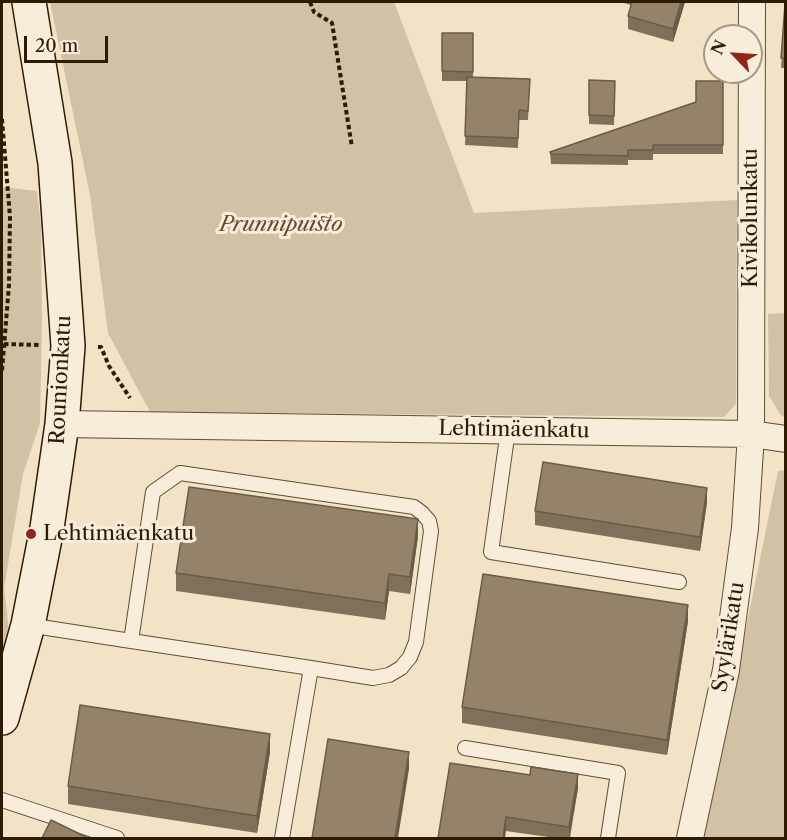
<!DOCTYPE html>
<meta charset="utf-8">
<style>
body{margin:0}
#map{position:relative;width:787px;height:840px;overflow:hidden;background:#f2e3c6;font-family:"Libre Caslon Text",serif}
canvas{display:block}
.frame{position:absolute;inset:0;border:3px solid #2e1c02;pointer-events:none}
.north{position:absolute;left:703px;top:24px;width:60px;height:60px;box-sizing:border-box;background:#f7edda;border:2px solid #a79984;border-radius:50%;rotate:295deg;font-size:16px;font-weight:700;line-height:24px;text-align:center;color:#2e1c02}
.north::after{content:'';display:block;margin:auto;width:21px;height:27px;background:#8f2418;clip-path:polygon(50% 0,100% 100%,50% 72%,0 100%)}
.scale{position:absolute;left:24px;top:36px;width:84px;height:27px;box-sizing:border-box;border:3px solid #2e1c02;border-top:0;padding-left:8px;font-size:18px;line-height:21px;white-space:nowrap;color:#2e1c02;-webkit-text-stroke:4px #f7edda;paint-order:stroke}
</style>
<div id="map">
<canvas width="787" height="840"></canvas>
<div class="frame"></div>
<div class="north">N</div>
<div class="scale">20 m</div>
</div>
<script>
const context = document.querySelector('canvas').getContext('2d');
context.lineJoin = 'round';
function paint(path, color) {
  context.fillStyle = color;
  context.fill(path, 'evenodd');
}
function poly(rows) {
  const path = new Path2D();
  for (const r of rows) {
    path.moveTo(r[0], r[1]);
    for (let i = 2; i < r.length; i += 2) path.lineTo(r[i], r[i + 1]);
  }
  return path;
}
function stroke(path, color, width, dash) {
  context.strokeStyle = color;
  context.lineWidth = width;
  context.lineCap = dash ? 'butt' : 'round';
  context.setLineDash(dash || []);
  context.stroke(path);
}
function drawText(font, color, halo, rows, align = 'center') {
  context.font = font + ' "Libre Caslon Text",serif';
  context.lineWidth = 6;
  context.setLineDash([]);
  context.textBaseline = 'middle';
  context.strokeStyle = halo;
  context.fillStyle = color;
  for (const [text, x, y, turn = 0] of rows) {
    context.save();
    context.translate(x, y);
    context.rotate((+turn || 0) * Math.PI / 180);
    context.textAlign = isNaN(turn) ? turn : align;
    if (halo) context.strokeText(text, 0, 0);
    context.fillText(text, 0, 0);
    context.restore();
  }
}
const green = poly([
 [50,2,394,2,474,213,737,200,736,404,724,417,150,412,108,333,90,195],
 [2,187,37,191,41,226,42,322,40,423,23,474,4,588,9,631,2,658],
 [785,313,786,313,785,418,780,414,769,396,768,314],
 [785,470,785,838,703,838,778,471]
]);
const path = poly([
 [310,2,314,12,332,23,352,147],
 [2,119,10,217,9,285,2,371],
 [4,344,39,345],
 [98,347,101,347,109,366,130,398]
]);
const service = poly([
 [508,430,491,552,679,582],
 [28,625,131,641,311,668,373,678,389,675,401,668,410,657,416,642,431,531,429,521,422,513,414,507,180,473,153,492,131,641],
 [465,748,618,773,608,838],
 [2,800,117,838],
 [282,838,311,668]
]);
const minor = poly([
 [62,424,751,434,786,439],
 [690,838,726,670,745,528,751,434,752,2]
]);
const secondary = poly([
 [2,718,28,625,47,528,62,424,68,346,55,163,29,2]
]);
const wall = poly([
 [620,2,685,2,673,42,628,29,628,16,631,5],
 [786,4,786,68,781,68],
 [442,33,473,33,473,77,530,79,528,120,519,120,518,148,465,145,467,81,442,81],
 [589,80,615,81,614,125,589,124],
 [723,81,723,154,653,154,653,160,628,160,628,165,551,164,550,152,696,102],
 [707,502,700,551,535,525,535,511],
 [418,536,410,594,389,591,385,620,176,591,176,573],
 [688,621,667,755,462,723,462,707],
 [270,752,257,833,68,804,68,786],
 [578,788,570,838,555,838,506,831,438,838]
]);
const shadedWall = poly([
 [681,2,685,2,673,42,673,29],
 [707,488,707,502,700,551,700,537],
 [418,519,418,536,410,594,410,577],
 [389,574,389,591,385,620,385,603],
 [688,605,688,621,667,755,667,740],
 [270,734,270,752,257,833,257,816],
 [409,752,409,769,398,838,395,838],
 [578,774,578,788,569,838,569,827],
 [506,817,506,831,505,838,503,838]
]);
const building = poly([
 [632,2,681,2,673,29,628,16,632,2],
 [785,4,786,4,786,59,781,58,785,4],
 [442,33,473,33,473,72,442,71,442,33],
 [467,77,530,79,528,111,519,110,518,138,465,136,467,77],
 [589,80,615,81,614,116,589,115,589,80],
 [696,81,723,81,723,145,653,145,653,150,628,150,628,156,551,154,550,152,696,102,696,81],
 [543,462,707,488,700,537,535,511,543,462],
 [189,487,418,519,410,577,389,574,385,603,176,573,189,487],
 [483,574,688,605,667,740,462,707,483,574],
 [80,705,270,734,257,816,68,786,80,705],
 [328,739,409,752,395,838,312,838,328,739],
 [450,763,530,775,531,767,578,774,569,827,506,817,503,838,438,838,450,763],
 [51,820,88,838,42,838,51,820]
]);
const markers = [
 [31,534,6,"#8f2418"]
];
const streetNames = [
 ["Kivikolunkatu",751,218,-90],
 ["Rounionkatu",61,380,-87],
 ["Lehtimäenkatu",514,430,1],
 ["Syylärikatu",729,637,-81]
];
const parkNames = [
 ["Prunnipuisto",281,225]
];
const poiNames = [
 ["Lehtimäenkatu",43,534]
];
paint(green, '#d1c1a5');
stroke(service, '#5f4e33', 16);
stroke(minor, '#5f4e33', 28);
stroke(secondary, '#2e1c02', 36);
stroke(path, '#2e1c02', 4, [4.5, 3]);
stroke(service, '#f7edda', 14);
stroke(minor, '#f7edda', 26);
stroke(secondary, '#f7edda', 33);
paint(wall, '#7f7159');
paint(shadedWall, '#685c49');
paint(building, '#948368');
stroke(building, '#685c49', 1.5);
for (const [x, y, r, color] of markers) {
  const dot = new Path2D();
  dot.arc(x, y, r, 0, 2 * Math.PI);
  context.fillStyle = color;
  context.fill(dot);
  stroke(dot, '#f7edda', 2);
}
drawText('21px', '#2e1c02', '#f7edda', streetNames);
drawText('italic 21px', '#5f4e33', '#f7edda', parkNames);
drawText('21px', '#2e1c02', '#f7edda', poiNames, 'left');
</script>
